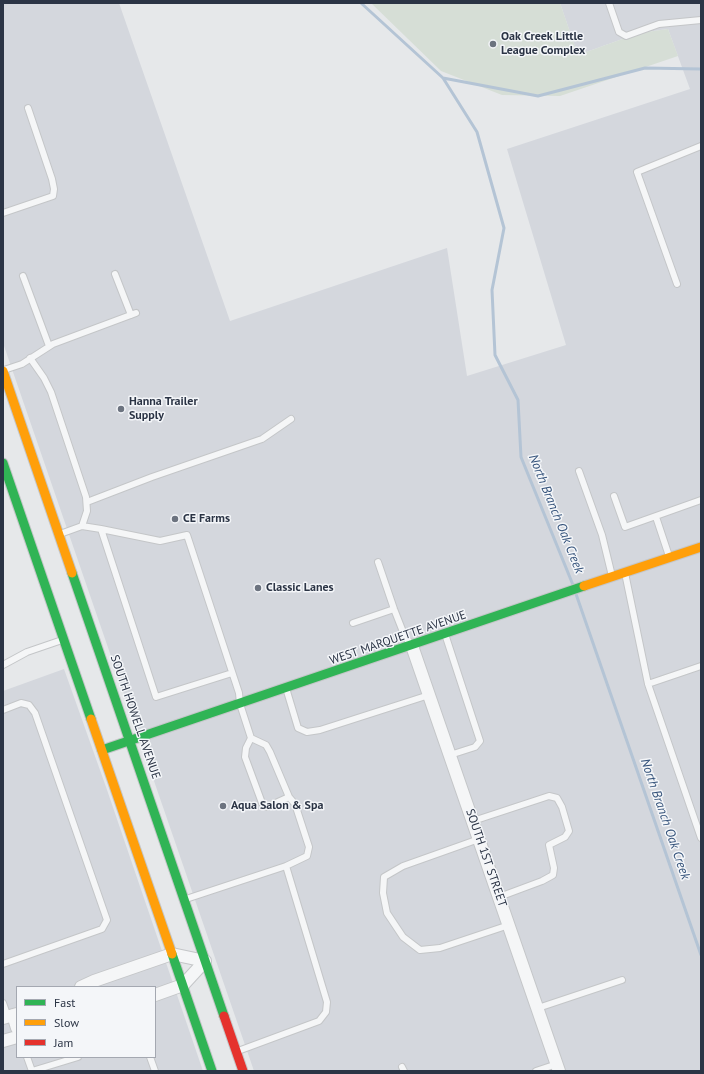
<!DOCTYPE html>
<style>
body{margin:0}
#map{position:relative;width:704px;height:1074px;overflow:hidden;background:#e6e8ea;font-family:"PT Sans",sans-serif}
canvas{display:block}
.frame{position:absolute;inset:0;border:4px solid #2b3445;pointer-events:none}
.legend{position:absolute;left:16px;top:986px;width:140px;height:72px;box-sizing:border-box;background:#f4f6f9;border:1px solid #a4a8b1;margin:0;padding:5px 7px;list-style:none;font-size:12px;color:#2b3445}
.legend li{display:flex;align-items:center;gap:8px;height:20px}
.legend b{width:20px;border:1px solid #a4a8b1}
</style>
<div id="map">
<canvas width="704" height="1074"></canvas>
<div class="frame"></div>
<ul class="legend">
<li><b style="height:5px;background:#30b455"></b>Fast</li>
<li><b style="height:5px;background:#ff9f0a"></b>Slow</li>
<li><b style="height:5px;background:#e5322d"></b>Jam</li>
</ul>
</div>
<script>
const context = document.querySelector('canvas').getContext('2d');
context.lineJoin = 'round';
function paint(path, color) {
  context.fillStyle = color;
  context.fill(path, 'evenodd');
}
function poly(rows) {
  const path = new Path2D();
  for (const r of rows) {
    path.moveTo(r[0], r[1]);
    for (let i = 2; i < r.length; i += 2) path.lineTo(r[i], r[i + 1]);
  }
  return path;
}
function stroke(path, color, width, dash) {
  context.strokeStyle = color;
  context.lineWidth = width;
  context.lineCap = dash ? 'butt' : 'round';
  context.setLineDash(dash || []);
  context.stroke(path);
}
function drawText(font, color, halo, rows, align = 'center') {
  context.font = font + ' "PT Sans",sans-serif';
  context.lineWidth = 3;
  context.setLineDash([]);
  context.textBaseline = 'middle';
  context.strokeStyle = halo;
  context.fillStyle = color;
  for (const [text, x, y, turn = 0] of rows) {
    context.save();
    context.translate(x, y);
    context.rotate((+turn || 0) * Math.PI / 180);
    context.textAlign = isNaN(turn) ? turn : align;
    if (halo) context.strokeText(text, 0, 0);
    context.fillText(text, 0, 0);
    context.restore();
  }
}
const built = poly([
 [3,3,119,3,230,321,447,248,467,376,566,345,507,149,690,89,668,29,639,33,578,55,560,3,701,3,701,1071,254,1071,3,343],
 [64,669,106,787,203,1071,3,1071,3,691],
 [17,987,155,987,155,1057,17,1057]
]);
const green = poly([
 [371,3,560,3,578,55,639,33,668,29,678,56,560,96,502,95,441,71]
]);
const stream = poly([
 [361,3,443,78,477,132,504,228,492,290,495,355,518,400,521,457,573,585],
 [443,78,538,96,645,68,701,69],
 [576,594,701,955]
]);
const lane = poly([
 [609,3,619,32,626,36,659,24,701,20],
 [3,213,53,196,54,189,52,179,28,108],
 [115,274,131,315],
 [23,276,49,346],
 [677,284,637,172,701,146],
 [30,358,44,378,51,392,86,497,87,511,82,526,60,534],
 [4,370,22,364,53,344,136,313],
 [579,471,602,535,612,576],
 [614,496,625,527,701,500],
 [87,502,152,477,262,439,291,419],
 [656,517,669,556],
 [82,526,101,529,160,541,187,535,239,693,240,704,251,738,266,745,270,752,289,797,295,804,309,847,307,856,286,866],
 [101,529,156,697,232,673],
 [378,562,394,609,405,637,411,644],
 [625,573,648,684,701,838],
 [353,623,394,609],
 [445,634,480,741,475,747,450,755],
 [3,665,27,652,62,640],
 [648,684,701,666],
 [286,688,298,728,307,732,320,730,429,695],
 [3,710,21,703,29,705,35,713,107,920,102,929,3,964],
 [251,738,246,748,245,757,262,803,267,807,289,797],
 [473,821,549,796,557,798,562,807,569,831,565,837,549,845,554,868,553,875,542,881,499,897],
 [479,839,403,866,384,877,383,893,387,913,403,937,420,950,440,948,509,925],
 [186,899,286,866,327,1002,326,1012,319,1021,238,1051],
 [3,1003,8,1017],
 [538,1008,622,980],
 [27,1057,32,1071,78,1057],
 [150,1057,155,1071],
 [402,1067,404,1071],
 [536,1071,557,1064]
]);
const street = poly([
 [412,646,559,1071],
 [81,987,94,981,172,954,205,961],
 [155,995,183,985,205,961],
 [13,1015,17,1028],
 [3,1018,17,1014],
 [3,1041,17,1037]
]);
const fast = poly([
 [3,463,91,719],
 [72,573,224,1016],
 [102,750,584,586],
 [172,954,212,1071]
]);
const slow = poly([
 [3,371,72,573],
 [584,586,701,547],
 [91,719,172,954]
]);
const jam = poly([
 [224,1016,243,1071]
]);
const markers = [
 [493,44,4,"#6c737f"],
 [121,409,4,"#6c737f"],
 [175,519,4,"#6c737f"],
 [258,588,4,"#6c737f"],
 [223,806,4,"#6c737f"]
];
const poiNames = [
 ["Oak Creek Little",501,37],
 ["League Complex",501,51],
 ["Hanna Trailer",129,402],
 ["Supply",129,416],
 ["CE Farms",183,519],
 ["Classic Lanes",266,588],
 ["Aqua Salon & Spa",231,806]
];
const streetNames = [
 ["WEST MARQUETTE AVENUE",398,638,-19],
 ["SOUTH HOWELL AVENUE",135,717,71],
 ["SOUTH 1ST STREET",486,858,71]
];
const waterNames = [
 ["North Branch Oak Creek",556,514,68],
 ["North Branch Oak Creek",665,819,71]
];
paint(built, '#d4d7dd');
paint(green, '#d6ded6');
stroke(stream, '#b4c4d5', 3);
stroke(lane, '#c4c6c8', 8);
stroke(street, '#c4c6c8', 14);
stroke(fast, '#c4c6c8', 11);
stroke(slow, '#c4c6c8', 11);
stroke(jam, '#c4c6c8', 11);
stroke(lane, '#f5f6f7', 6);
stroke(street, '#f5f6f7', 12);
stroke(fast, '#30b455', 9);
stroke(slow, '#ff9f0a', 9);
stroke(jam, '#e5322d', 9);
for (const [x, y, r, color] of markers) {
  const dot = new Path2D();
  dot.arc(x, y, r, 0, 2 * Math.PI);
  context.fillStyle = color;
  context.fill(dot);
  stroke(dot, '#f4f6f9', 1.5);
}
drawText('bold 12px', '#2b3445', '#f4f6f9', poiNames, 'left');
drawText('12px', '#2b3445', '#f4f6f9', streetNames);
drawText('italic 13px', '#34527a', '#f4f6f9', waterNames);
</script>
